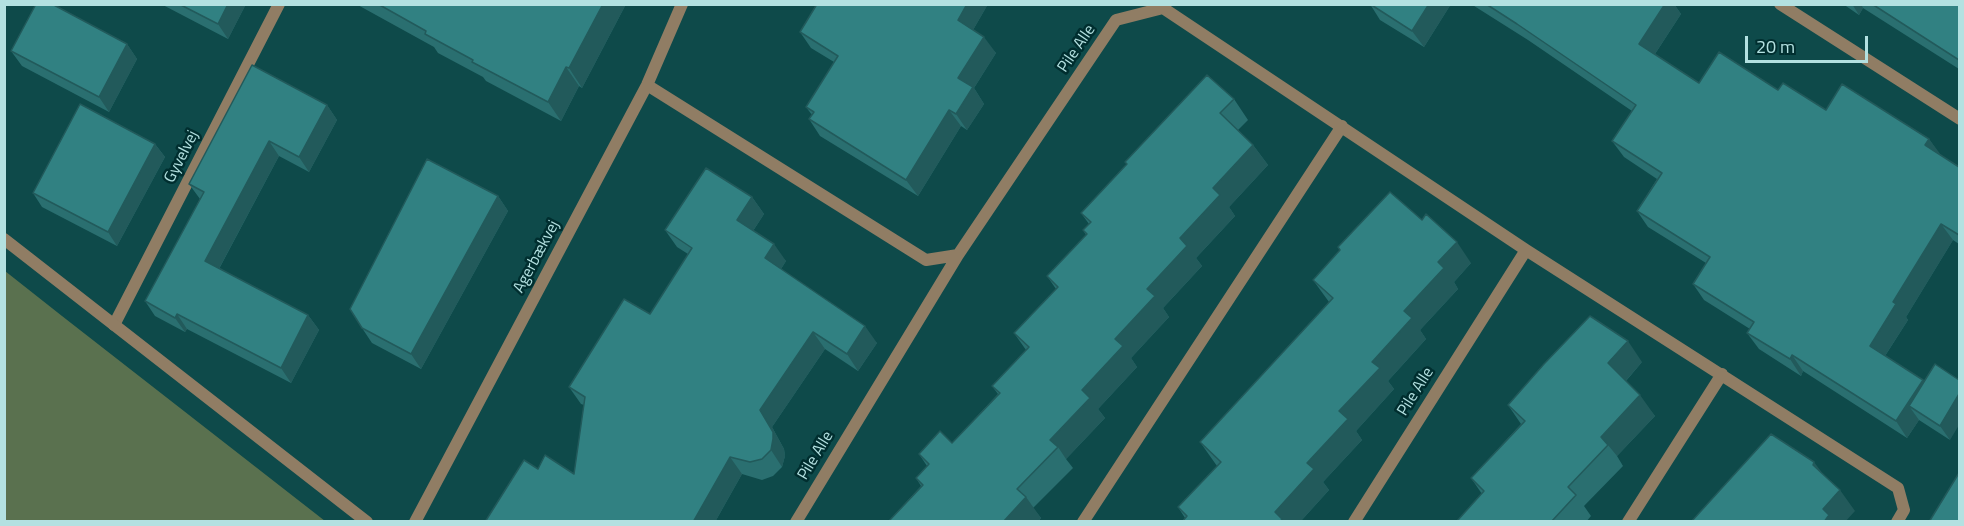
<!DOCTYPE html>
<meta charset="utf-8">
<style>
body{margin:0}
#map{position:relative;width:1964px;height:526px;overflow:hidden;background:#0e4a4a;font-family:"Titillium Web",sans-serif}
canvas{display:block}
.frame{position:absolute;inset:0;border:6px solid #b3e1e1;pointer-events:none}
.scale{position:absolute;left:1745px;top:36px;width:123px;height:27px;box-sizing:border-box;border:3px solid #b3e1e1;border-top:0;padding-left:8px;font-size:18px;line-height:21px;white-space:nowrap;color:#b3e1e1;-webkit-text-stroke:4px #002e2f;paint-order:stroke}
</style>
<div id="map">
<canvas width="1964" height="526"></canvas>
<div class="frame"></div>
<div class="scale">20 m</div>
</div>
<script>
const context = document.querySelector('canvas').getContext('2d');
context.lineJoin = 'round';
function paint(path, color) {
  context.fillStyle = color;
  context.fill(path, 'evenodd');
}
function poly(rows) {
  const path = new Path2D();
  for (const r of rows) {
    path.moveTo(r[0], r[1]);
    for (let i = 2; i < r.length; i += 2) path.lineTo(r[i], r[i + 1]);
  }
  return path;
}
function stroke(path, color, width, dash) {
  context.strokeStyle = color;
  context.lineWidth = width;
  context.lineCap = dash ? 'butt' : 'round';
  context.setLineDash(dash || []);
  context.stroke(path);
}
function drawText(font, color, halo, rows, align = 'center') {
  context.font = font + ' "Titillium Web",sans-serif';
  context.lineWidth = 5;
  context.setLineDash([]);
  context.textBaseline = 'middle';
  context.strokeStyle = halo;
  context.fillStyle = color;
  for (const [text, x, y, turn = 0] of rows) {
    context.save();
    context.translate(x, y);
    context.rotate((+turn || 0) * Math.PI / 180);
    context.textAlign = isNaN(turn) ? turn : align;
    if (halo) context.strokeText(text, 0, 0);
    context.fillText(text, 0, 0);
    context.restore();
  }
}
const green = poly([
 [5,271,62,316,325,521,5,521]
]);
const service = poly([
 [114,325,279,4]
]);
const minor = poly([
 [1780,4,1960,119],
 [647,85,926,260,958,255,1116,20,1163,8,1526,250,1898,488,1904,510,1897,522],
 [4,239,367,522],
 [415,522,647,85,682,4],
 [796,522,958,255],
 [1083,522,1342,126],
 [1354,522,1526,250],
 [1628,522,1722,374]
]);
const wall = poly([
 [161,4,246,4,228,39],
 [356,4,624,4,625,6,582,88,579,86,561,121,486,81,483,77,438,53,434,47],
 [817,4,988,4,973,30,996,53,974,88,984,104,967,130,961,126,918,196,820,136,809,119,812,115,806,107,834,62,811,48,800,32],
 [1370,4,1451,4,1424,47,1380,20],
 [1471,4,1674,4,1681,14,1655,54,1699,83,1778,90,1826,110,1929,139,1940,155,1959,167,1959,244,1953,240,1906,317,1908,320,1885,356,1923,380,1950,440,1919,420,1907,438,1803,371,1801,376,1759,349,1747,333,1750,329,1704,300,1693,284,1706,263,1648,227,1637,211,1657,179,1624,157,1612,141,1632,111,1528,40],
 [1843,4,1959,4,1959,69,1863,8,1859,15],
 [127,44,137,59,109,112,22,66,11,51],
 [1234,99,1248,120,1238,130,1253,145,1268,165,1229,207,1235,216,1196,258,1202,266,1163,308,1169,317,1131,358,1137,367,1098,409,1105,418,1066,459,1073,468,1033,508,1041,518,1038,522,888,522,921,486,916,478,927,466,919,454,952,443,998,394,992,386,1026,350,1014,333,1056,289,1047,276,1086,235,1083,230,1089,224,1081,213,1127,165,1125,162],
 [327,105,337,120,309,172,279,156,219,269,308,315,319,330,291,383,187,329,185,332,155,316,145,301,200,199,189,184],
 [155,144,165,157,117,246,42,207,33,193],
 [498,196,508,211,421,369,372,343,362,328],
 [752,197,764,214,753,231,786,261,781,269,877,343,858,371,825,349,772,427,784,449,785,456,782,467,773,476,762,480,742,474,715,522,538,469,574,474,584,405,581,404,569,387,650,314,688,254,677,247,665,230],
 [1338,247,1471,263,1454,282,1458,289,1420,330,1426,339,1388,381,1394,389,1356,431,1362,440,1323,482,1329,490,1300,522,1182,522,1185,518,1178,507,1217,466,1200,442,1329,302,1313,280,1340,250],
 [1642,362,1626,381,1655,416,1617,456,1623,466,1584,506,1591,516,1586,522,1458,522,1482,494,1471,478,1521,424,1508,405]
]);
const shadedWall = poly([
 [228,4,246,4,228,39,218,24],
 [603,4,624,4,625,6,582,88,569,68],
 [967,4,988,4,969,37,958,20],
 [1429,4,1451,4,1424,47,1412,31],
 [1665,4,1674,4,1681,14,1651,60,1639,44],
 [1852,4,1861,4,1863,8,1859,15],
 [984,37,996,53,974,88,984,104,967,130,956,114,958,78],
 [127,44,137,59,109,112,99,97],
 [566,67,579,86,561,121,548,102],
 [327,105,337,120,309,172,299,157],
 [949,110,961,126,918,196,906,180],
 [1929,139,1941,155,1925,145],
 [269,141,279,156,215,276,205,261],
 [155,144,165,157,117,246,108,232],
 [1253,145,1268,165,1229,207,1235,216,1196,258,1202,266,1163,308,1169,317,1131,358,1137,367,1098,409,1105,418,1066,459,1058,447,1050,440,1147,289,1213,188],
 [498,196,508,211,421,369,411,354],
 [752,197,764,214,749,237,737,220],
 [1941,224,1953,240,1906,317,1908,320,1881,362,1870,346,1893,302],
 [1457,242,1471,263,1454,282,1458,289,1420,330,1426,339,1388,381,1394,389,1356,431,1362,440,1323,482,1329,490,1300,522,1280,522,1275,512,1404,311,1438,262],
 [774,244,786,261,777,275,765,258],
 [177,314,187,329,185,332,175,318],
 [308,315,319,330,291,383,281,368],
 [865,326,877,343,858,371,847,354],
 [813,332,825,349,772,427,784,449,785,456,782,467,771,450,760,410],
 [1628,341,1642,362,1623,384,1608,363],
 [1792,355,1803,371,1801,376,1790,359],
 [1923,380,1935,397,1909,406,1919,420,1907,438,1896,421],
 [1959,394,1959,425,1950,440,1940,426],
 [1640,395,1655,416,1617,456,1608,445,1601,437],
 [730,457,742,474,715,522,693,522],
 [1814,462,1829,482,1813,465],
 [1840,490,1855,511,1845,522,1824,522,1823,509],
 [1026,497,1041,518,1038,522,1003,522]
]);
const building = poly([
 [36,4,52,4,127,44,99,97,11,51,36,4],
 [179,4,228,4,218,24,179,4],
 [378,4,603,4,569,68,566,67,548,102,472,62,473,60,425,34,426,31,378,4],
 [817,4,967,4,958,20,984,37,958,78,973,87,956,114,949,110,906,180,809,119,814,112,806,107,838,56,800,32,817,4],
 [1370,4,1429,4,1412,31,1370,4],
 [1486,4,1665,4,1639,44,1699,83,1719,52,1778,90,1783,83,1826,110,1842,84,1929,139,1925,145,1959,167,1959,235,1941,224,1893,302,1896,304,1870,346,1923,380,1896,421,1792,355,1790,359,1747,333,1754,322,1693,284,1710,257,1637,211,1662,173,1612,141,1636,105,1517,24,1486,4],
 [1872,4,1959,4,1959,60,1872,4],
 [252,65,327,105,299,157,269,141,205,261,308,315,281,368,177,314,175,318,145,301,204,192,189,184,252,65],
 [1207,75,1234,99,1220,113,1253,145,1213,188,1220,195,1180,238,1187,246,1147,289,1155,296,1115,339,1123,346,1082,390,1090,398,1050,440,1058,447,1017,489,1026,497,1003,522,888,522,923,485,916,478,929,464,919,454,940,431,952,443,1000,393,992,386,1029,347,1014,333,1058,287,1047,276,1087,234,1083,230,1091,222,1081,213,1127,164,1125,162,1207,75],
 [80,104,155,144,108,232,33,193,80,104],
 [427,159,498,196,411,354,362,328,350,309,427,159],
 [706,168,752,197,737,220,774,244,765,258,865,326,847,354,813,332,760,410,773,432,773,439,771,450,762,459,750,462,730,457,693,522,485,522,524,460,538,469,545,455,574,474,585,397,569,387,624,299,650,314,692,248,665,230,706,168],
 [1390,192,1422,220,1426,214,1457,242,1438,262,1444,268,1404,311,1412,318,1372,362,1380,368,1339,411,1348,419,1307,463,1314,469,1275,512,1282,519,1280,522,1182,522,1187,516,1178,507,1221,462,1200,442,1333,298,1313,280,1340,250,1338,247,1390,192],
 [1590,316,1628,341,1608,363,1640,395,1601,437,1608,445,1568,487,1576,495,1551,522,1458,522,1457,521,1484,491,1471,478,1525,421,1508,405,1544,364,1590,316],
 [1935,364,1959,380,1959,394,1940,426,1909,406,1935,364],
 [1771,434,1814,462,1813,465,1840,490,1823,509,1829,515,1824,522,1691,522,1771,434],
 [1959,473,1959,522,1929,522,1959,473]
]);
const streetNames = [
 ["Pile Alle",1077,49,-56],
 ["Gyvelvej",182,157,-63],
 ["Agerbækvej",537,257,-62],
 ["Pile Alle",1416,392,-58],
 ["Pile Alle",816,456,-59]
];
paint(green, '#5a714f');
stroke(service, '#907d64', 12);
stroke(minor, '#907d64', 12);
paint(wall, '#2a6f70');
paint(shadedWall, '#225a5b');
paint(building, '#318182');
stroke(building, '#225a5b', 1.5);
drawText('16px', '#b3e1e1', '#002e2f', streetNames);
</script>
